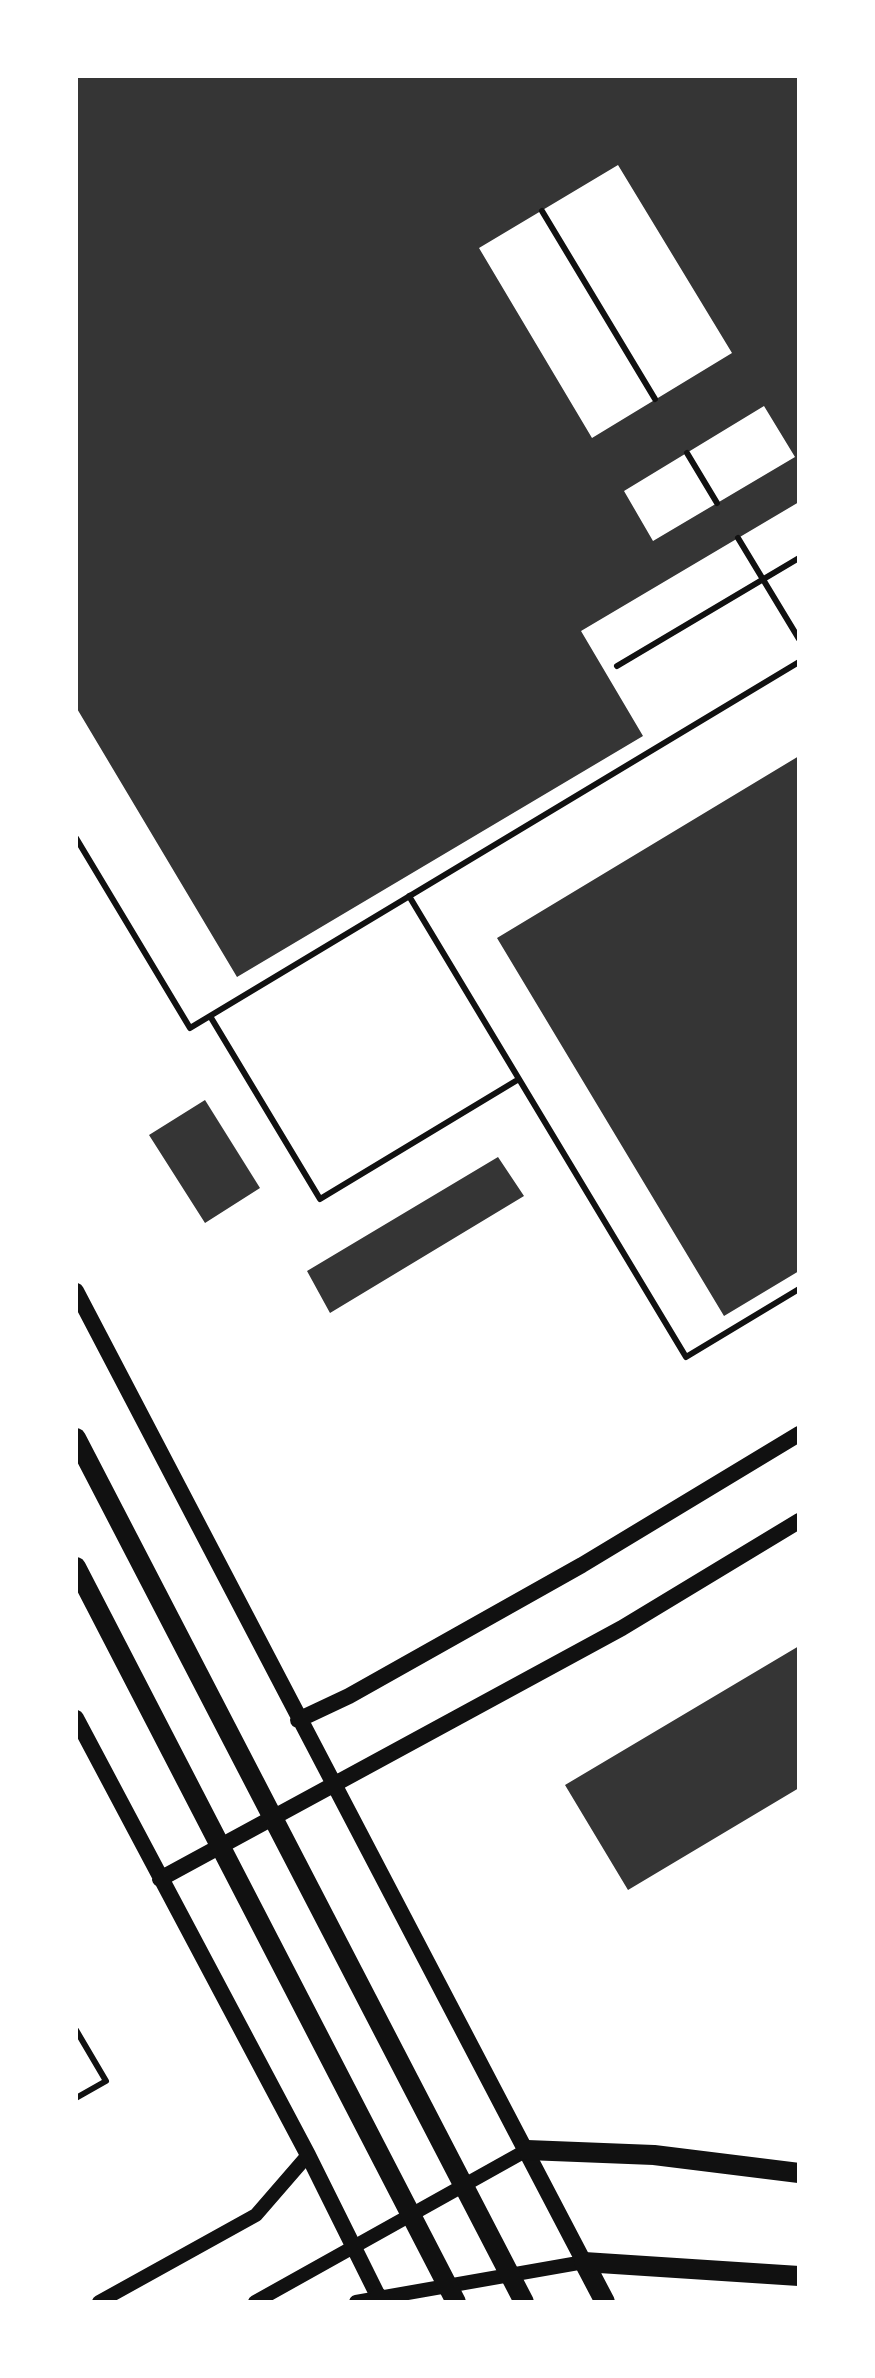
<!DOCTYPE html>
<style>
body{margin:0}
#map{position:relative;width:875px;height:2378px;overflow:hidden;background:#fff;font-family:Signika,sans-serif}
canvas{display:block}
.frame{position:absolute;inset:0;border:78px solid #fff;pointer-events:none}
</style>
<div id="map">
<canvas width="875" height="2378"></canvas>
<div class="frame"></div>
</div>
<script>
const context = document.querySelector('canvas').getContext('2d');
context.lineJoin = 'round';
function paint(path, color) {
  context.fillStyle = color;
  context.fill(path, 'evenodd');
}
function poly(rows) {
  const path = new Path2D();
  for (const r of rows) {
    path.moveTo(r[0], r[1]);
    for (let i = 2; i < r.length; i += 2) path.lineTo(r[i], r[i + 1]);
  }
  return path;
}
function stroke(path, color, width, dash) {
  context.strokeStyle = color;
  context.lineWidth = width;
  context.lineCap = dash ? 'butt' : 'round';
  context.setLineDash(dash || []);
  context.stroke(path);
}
const building = poly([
 [76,76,799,76,799,502,581,631,643,736,237,977,76,707],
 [618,165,732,353,592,438,479,248],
 [764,406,795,457,653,541,624,491],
 [799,756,799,1271,724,1316,497,938],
 [205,1100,260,1188,205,1223,149,1135],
 [498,1157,524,1196,330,1313,307,1271],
 [799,1646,799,1788,628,1890,565,1785]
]);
const service = poly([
 [542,211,655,399],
 [687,453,717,503],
 [738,538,799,639],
 [617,666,799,558],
 [76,838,190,1028,799,662],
 [409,896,686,1357,799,1289],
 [210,1016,320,1199,519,1079],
 [76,2030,106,2081,76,2098]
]);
const tertiary = poly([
 [99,2302,256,2215,308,2155],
 [255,2302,527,2150],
 [356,2302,584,2262]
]);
const secondary = poly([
 [76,1291,584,2262],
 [76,1718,308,2155,379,2298],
 [298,1720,349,1696,582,1565,799,1434],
 [160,1879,622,1628,799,1521]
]);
const primary = poly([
 [76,1438,524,2302],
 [76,1567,456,2302],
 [527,2150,654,2155,799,2173],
 [584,2262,799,2276],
 [584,2262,605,2302],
 [379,2298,381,2302]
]);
paint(building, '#353535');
stroke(service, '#111', 6);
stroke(tertiary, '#111', 14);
stroke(secondary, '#111', 16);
stroke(primary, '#111', 20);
</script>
